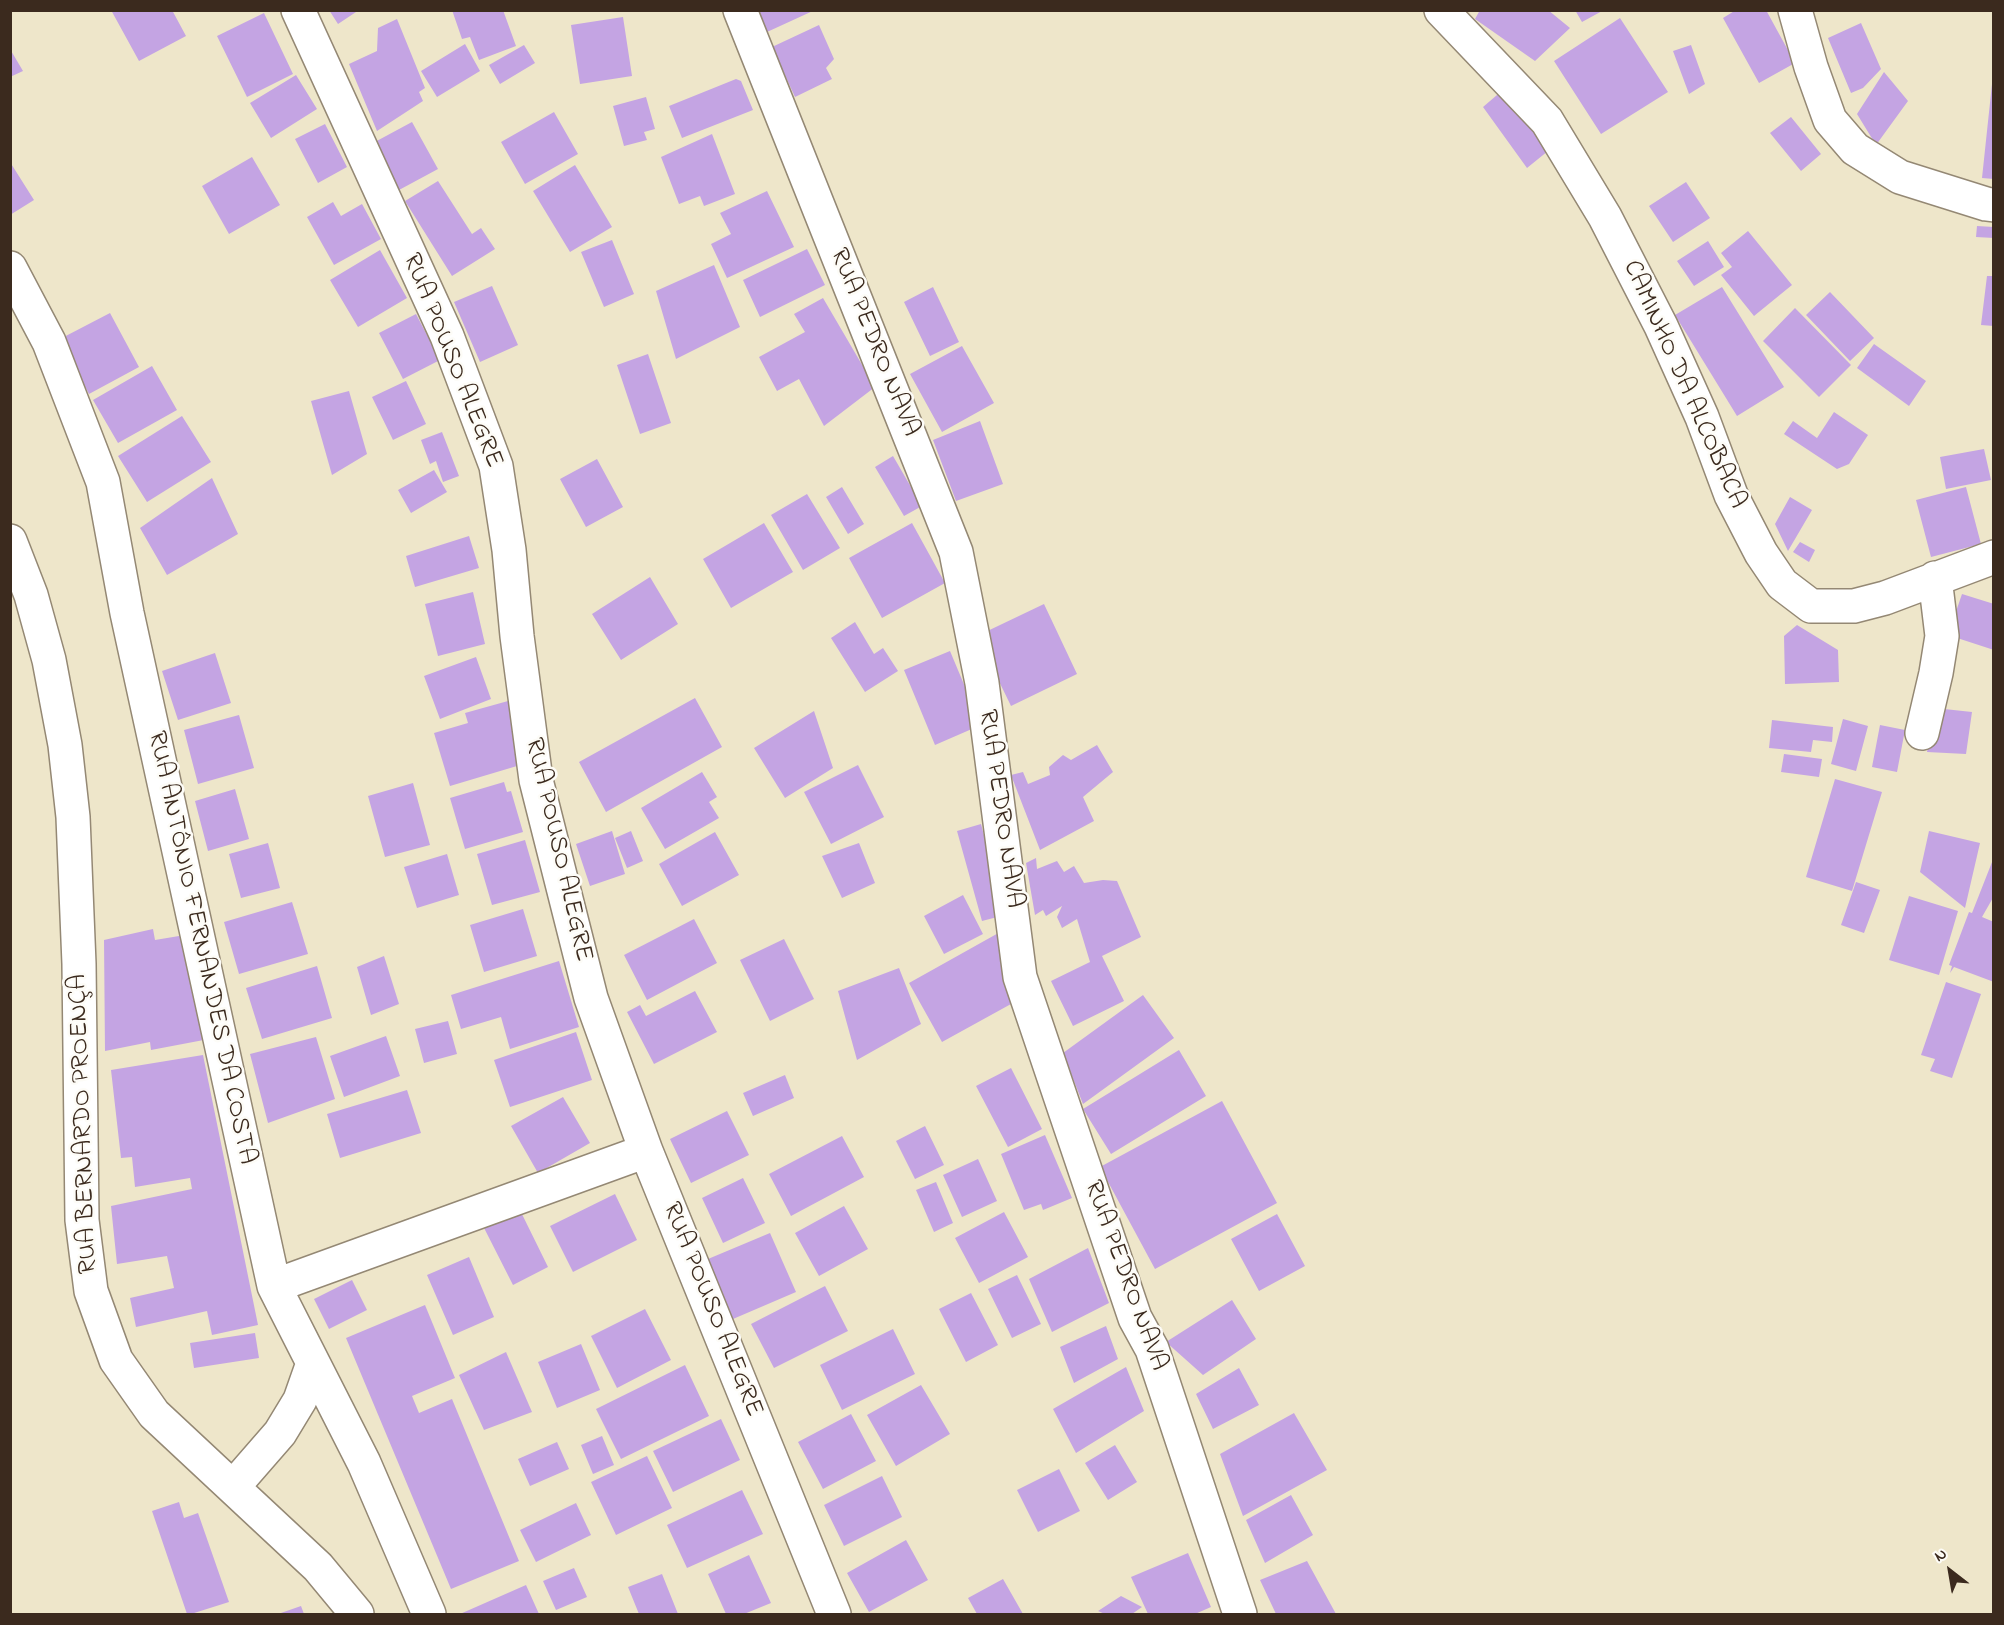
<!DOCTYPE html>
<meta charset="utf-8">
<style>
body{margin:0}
#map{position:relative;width:2004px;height:1625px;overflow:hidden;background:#eee6ca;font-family:"Indie Flower",sans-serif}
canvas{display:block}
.frame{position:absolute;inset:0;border:12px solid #3b2a1e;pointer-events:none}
.north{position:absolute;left:1920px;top:1541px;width:60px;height:60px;-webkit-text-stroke:4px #fdfcf7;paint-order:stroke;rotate:329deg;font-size:16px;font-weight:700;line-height:24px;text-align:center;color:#3b2a1e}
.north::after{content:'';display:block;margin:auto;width:21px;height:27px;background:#3b2a1e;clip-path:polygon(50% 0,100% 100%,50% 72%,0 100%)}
</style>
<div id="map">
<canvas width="2004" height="1625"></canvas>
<div class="frame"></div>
<div class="north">N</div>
</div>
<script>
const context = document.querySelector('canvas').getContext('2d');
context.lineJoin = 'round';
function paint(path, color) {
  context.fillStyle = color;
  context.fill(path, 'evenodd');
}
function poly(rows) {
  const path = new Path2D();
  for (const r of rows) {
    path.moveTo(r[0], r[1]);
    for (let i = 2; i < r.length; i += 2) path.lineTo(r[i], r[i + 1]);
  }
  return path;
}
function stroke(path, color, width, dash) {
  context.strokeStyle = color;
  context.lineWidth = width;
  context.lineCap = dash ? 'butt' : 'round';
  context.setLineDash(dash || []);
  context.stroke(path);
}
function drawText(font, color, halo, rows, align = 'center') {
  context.font = font + ' "Indie Flower",sans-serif';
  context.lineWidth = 5;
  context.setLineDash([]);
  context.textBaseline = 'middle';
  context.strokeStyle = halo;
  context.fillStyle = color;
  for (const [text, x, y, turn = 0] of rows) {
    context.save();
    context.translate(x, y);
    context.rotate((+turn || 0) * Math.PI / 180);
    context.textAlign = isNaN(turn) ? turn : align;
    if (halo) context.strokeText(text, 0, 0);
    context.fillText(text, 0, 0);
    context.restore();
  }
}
const building = poly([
 [111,10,172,10,186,36,139,61],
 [329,10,359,10,338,24],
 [452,10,503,10,516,46,479,60,470,37,462,39],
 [758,10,815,10,767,32],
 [1480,10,1548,10,1570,28,1535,61,1475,19],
 [1575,10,1604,10,1582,22],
 [1736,10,1766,10,1795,63,1759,83,1723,18],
 [264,13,293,74,247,97,217,36],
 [623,17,632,76,580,84,571,25],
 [1620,18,1668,92,1601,134,1554,61],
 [397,19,425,88,419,92,423,101,377,131,349,64,377,51,378,28],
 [1861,23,1881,69,1863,88,1851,93,1828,38],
 [819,25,834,59,826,68,832,79,795,97,772,47],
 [465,44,480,71,437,97,421,71],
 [524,45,535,63,500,84,489,65],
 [1691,45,1705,84,1689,94,1673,51],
 [10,49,23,71,10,77],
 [1884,72,1908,101,1876,145,1857,114],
 [296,75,317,109,271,138,250,103],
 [736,79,741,81,753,110,682,138,669,106],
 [1992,84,1994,84,1994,179,1982,178],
 [1504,89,1548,151,1527,168,1483,107],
 [646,97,655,129,644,132,647,140,624,146,613,106],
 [554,112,578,154,525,184,501,142],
 [1791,117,1821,154,1801,171,1770,133],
 [412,122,438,169,399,190,373,143],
 [325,124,347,167,318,183,295,139],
 [712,134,735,194,704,206,700,196,679,204,661,157],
 [252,157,280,205,229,234,202,186],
 [10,162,34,200,10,215],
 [575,165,612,227,570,252,533,191],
 [438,181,472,234,481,228,495,249,452,276,405,201],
 [1686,182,1710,218,1673,242,1649,206],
 [767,191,794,247,727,278,711,244,731,234,720,213],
 [333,202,341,216,362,204,381,239,334,265,307,217],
 [1977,226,1994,227,1994,238,1976,237],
 [1748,231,1792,285,1754,316,1721,275,1732,267,1721,253],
 [612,240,634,294,604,307,581,252],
 [1708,241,1724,267,1694,286,1677,261],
 [807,249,825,285,760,317,743,280],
 [380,250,407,298,358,327,330,280],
 [714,265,740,327,676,359,656,291],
 [1987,276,1994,276,1994,326,1981,325],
 [492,286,518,345,480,362,454,302],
 [933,287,959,342,930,356,904,302],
 [1722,287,1784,387,1737,416,1675,315],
 [1830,292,1874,338,1850,361,1806,315],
 [823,298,875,387,824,426,799,379,777,391,759,357,805,332,794,314],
 [1795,308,1851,365,1819,397,1763,341],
 [110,313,139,367,89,394,60,339],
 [416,314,440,360,403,379,379,333],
 [1874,344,1926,381,1909,406,1857,368],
 [962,346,994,403,942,432,910,374],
 [648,354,671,423,640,434,617,365],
 [152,366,177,410,118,443,93,400],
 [406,381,426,424,393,440,372,397],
 [349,391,367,454,332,475,311,401],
 [1834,412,1868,435,1849,464,1837,469,1784,434,1793,421,1817,438],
 [182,416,211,462,147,502,118,456],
 [980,421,1003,484,956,501,933,440],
 [442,432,459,476,443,482,436,461,430,464,421,440],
 [1984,449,1991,480,1946,489,1940,457],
 [893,456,922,506,904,516,875,467],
 [597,459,623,507,586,527,560,479],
 [434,470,447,492,411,513,398,490],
 [212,478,238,534,167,575,140,528],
 [842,487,864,524,848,534,826,497],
 [1966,487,1981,544,1931,557,1916,500],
 [807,494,840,548,803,570,771,515],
 [1790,497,1812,510,1788,551,1775,524],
 [764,523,793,572,731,608,703,559],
 [912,523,945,583,882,618,849,558],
 [469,536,479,568,415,587,406,556],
 [1800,542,1815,550,1809,562,1793,552],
 [650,577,678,624,621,660,592,614],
 [473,592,485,644,438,656,425,604],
 [1962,594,1994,604,1994,650,1948,635],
 [1044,604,1077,674,1011,706,977,636],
 [855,622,874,654,883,648,898,671,865,692,831,638],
 [1797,625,1838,650,1839,682,1785,684,1784,636],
 [950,651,981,725,935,745,904,670],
 [215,653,231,703,178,720,162,671],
 [476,657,491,699,440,719,424,676],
 [695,698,722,747,606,812,579,762],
 [508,701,527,763,450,786,434,733,468,723,465,713],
 [1935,708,1972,712,1966,754,1927,752],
 [814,711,833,768,785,798,754,748],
 [239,715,254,768,198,784,184,730],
 [1843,719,1868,726,1856,771,1831,764],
 [1772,720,1833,727,1832,742,1813,740,1811,752,1769,748],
 [1880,725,1905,730,1897,772,1872,767],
 [1097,745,1113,772,1083,797,1094,821,1040,850,1011,775,1023,772,1028,784,1050,775,1049,767,1063,755,1071,760],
 [1784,754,1822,759,1819,777,1781,772],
 [858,765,884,817,831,844,804,792],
 [702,772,717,797,709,802,719,818,665,849,641,808],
 [1835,779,1882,792,1852,891,1806,877],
 [504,782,507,792,511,791,523,832,465,849,450,798],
 [413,783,430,845,385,857,368,796],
 [235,789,249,839,208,851,195,801],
 [981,824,1005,915,982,921,957,831],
 [612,831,625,874,590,886,576,844],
 [631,831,643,861,627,868,615,838],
 [1929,831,1980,843,1965,908,1920,872],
 [715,832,739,875,682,906,659,864],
 [525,840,540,892,492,905,477,854],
 [268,843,280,888,241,898,229,854],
 [859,843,875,883,842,898,822,856],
 [447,854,459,895,417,908,404,867],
 [1994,857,1994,896,1982,917,1994,922,1994,982,1954,967,1950,973,1952,966,1949,965,1969,912,1972,913],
 [1036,858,1037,869,1057,861,1064,872,1074,866,1084,883,1103,880,1117,881,1141,937,1102,956,1124,1001,1073,1026,1051,981,1090,962,1077,919,1062,928,1057,917,1062,906,1046,916,1043,910,1035,915,1026,863],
 [1856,882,1880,890,1864,933,1841,925],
 [963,895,983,934,944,954,924,916],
 [1909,896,1958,911,1939,975,1889,960],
 [292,902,308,954,239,974,224,922],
 [523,909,537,956,484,972,470,925],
 [694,919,717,963,647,1000,624,955],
 [153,929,155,940,191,934,209,1039,151,1050,150,1042,105,1051,104,940],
 [1002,931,1011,1004,942,1042,909,983],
 [784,939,814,999,770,1021,740,960],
 [384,956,399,1004,371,1015,357,967],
 [559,961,579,1027,510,1049,501,1017,461,1029,451,995],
 [317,966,332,1018,262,1039,246,988],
 [899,968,921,1024,857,1060,838,991],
 [1946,982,1981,994,1952,1078,1930,1071,1935,1059,1921,1055],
 [695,991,717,1032,654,1064,627,1012,640,1005,646,1016],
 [1143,995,1174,1038,1083,1104,1063,1053],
 [448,1021,457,1054,424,1063,415,1029],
 [576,1032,592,1080,510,1107,494,1060],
 [386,1036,400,1076,344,1097,330,1056],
 [316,1037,335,1099,268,1123,250,1054],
 [1179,1050,1206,1096,1111,1154,1083,1109],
 [203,1055,258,1325,212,1335,207,1311,136,1327,130,1298,174,1288,167,1256,117,1264,111,1206,192,1189,190,1178,135,1187,132,1157,121,1158,111,1070],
 [1011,1068,1042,1129,1008,1147,976,1086],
 [785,1075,794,1098,753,1116,743,1093],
 [407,1090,421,1133,340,1158,327,1114],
 [563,1097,590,1143,538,1173,511,1126],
 [1222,1101,1277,1203,1155,1269,1100,1167],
 [727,1111,749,1155,691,1183,670,1139],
 [925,1126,944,1165,915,1179,896,1141],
 [1045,1135,1072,1198,1043,1210,1041,1204,1024,1210,1001,1154],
 [842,1136,864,1177,791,1216,769,1174],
 [978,1159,997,1201,962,1217,943,1175],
 [743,1178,765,1223,723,1243,702,1198],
 [936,1182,953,1223,934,1232,916,1190],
 [615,1194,637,1240,573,1272,550,1226],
 [517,1204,548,1267,513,1285,481,1222],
 [844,1206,868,1249,819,1276,795,1233],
 [1004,1212,1028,1257,979,1283,955,1238],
 [1277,1214,1305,1266,1259,1291,1231,1239],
 [770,1233,796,1292,733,1319,708,1259],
 [1088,1248,1109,1303,1052,1332,1029,1279],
 [469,1257,494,1317,453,1335,427,1275],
 [1017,1275,1041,1324,1012,1338,988,1289],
 [352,1280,367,1310,329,1329,314,1299],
 [825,1286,848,1331,774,1368,751,1324],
 [971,1293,998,1345,966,1362,939,1309],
 [1232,1300,1256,1339,1203,1375,1166,1342],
 [425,1305,455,1378,412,1396,419,1413,452,1399,519,1561,451,1589,346,1338],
 [645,1309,671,1360,617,1388,591,1336],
 [1106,1326,1118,1359,1074,1383,1060,1347],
 [893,1329,915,1374,842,1410,820,1365],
 [255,1333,259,1358,194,1368,190,1343],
 [581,1344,600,1390,557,1408,538,1362],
 [506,1352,532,1412,484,1430,459,1375],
 [685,1365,709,1416,621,1459,596,1409],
 [1126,1367,1144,1411,1076,1453,1053,1409],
 [1239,1368,1259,1405,1213,1429,1196,1394],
 [921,1385,950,1434,896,1466,867,1415],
 [1294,1413,1327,1470,1243,1516,1220,1454],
 [851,1414,876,1461,823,1489,798,1442],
 [721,1419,740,1460,673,1492,653,1451],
 [602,1436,614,1465,593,1474,581,1445],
 [557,1442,569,1469,530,1486,518,1459],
 [1115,1445,1137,1482,1108,1500,1085,1463],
 [647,1456,672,1508,616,1535,591,1482],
 [1059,1469,1080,1511,1038,1532,1017,1490],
 [882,1476,902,1517,844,1546,824,1505],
 [742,1490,763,1534,687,1568,667,1525],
 [1291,1495,1313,1535,1265,1563,1246,1520],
 [179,1502,184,1518,198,1513,229,1602,191,1614,187,1614,152,1511],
 [576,1503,591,1535,536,1562,520,1530],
 [906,1540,928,1580,869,1612,847,1573],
 [1188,1553,1211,1607,1195,1614,1148,1614,1131,1577],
 [749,1555,771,1603,744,1614,726,1614,708,1574],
 [1307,1561,1336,1614,1276,1614,1260,1580],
 [574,1568,587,1597,556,1610,543,1581],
 [662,1574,678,1614,639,1614,628,1587],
 [1003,1579,1023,1614,977,1614,968,1598],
 [526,1585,539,1614,460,1614],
 [1121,1596,1142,1607,1132,1614,1105,1614,1098,1611],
 [301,1606,304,1614,278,1614]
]);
const minor = poly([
 [298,10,447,336,496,466,509,550,517,636,536,780,591,998,646,1151,834,1614],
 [740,10,956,552,982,683,1020,977,1135,1318,1152,1349,1240,1614],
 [1441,10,1547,121,1605,217,1661,326,1702,417,1731,495,1761,553,1782,584,1811,606,1854,606,1885,598,1994,557],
 [1795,10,1811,67,1830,120,1855,149,1900,177,1986,204,1994,205],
 [10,268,49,342,103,482,127,613,274,1286,364,1463,429,1614],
 [10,541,31,595,49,660,65,745,73,817,79,964,82,1220,91,1291,116,1360,154,1414,318,1567,357,1614],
 [1922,733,1936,673,1942,636,1935,578],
 [274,1286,646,1151],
 [233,1487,280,1433,300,1400,313,1363]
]);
const streetNames = [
 ["RUA PEDRO NAVA",873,343,68],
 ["RUA POUSO ALEGRE",451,361,68],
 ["CAMINHO DA ALCOBACA",1683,385,66],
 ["RUA PEDRO NAVA",999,809,82],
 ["RUA POUSO ALEGRE",557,850,77],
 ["RUA ANTÔNIO FERNANDES DA COSTA",200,948,78],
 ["RUA BERNARDO PROENÇA",85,1124,-92],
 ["RUA PEDRO NAVA",1124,1276,70],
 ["RUA POUSO ALEGRE",711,1310,68]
];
paint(building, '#c4a4e3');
stroke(minor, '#948874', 36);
stroke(minor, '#fff', 33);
drawText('26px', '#3b2a1e', '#fdfcf7', streetNames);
</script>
